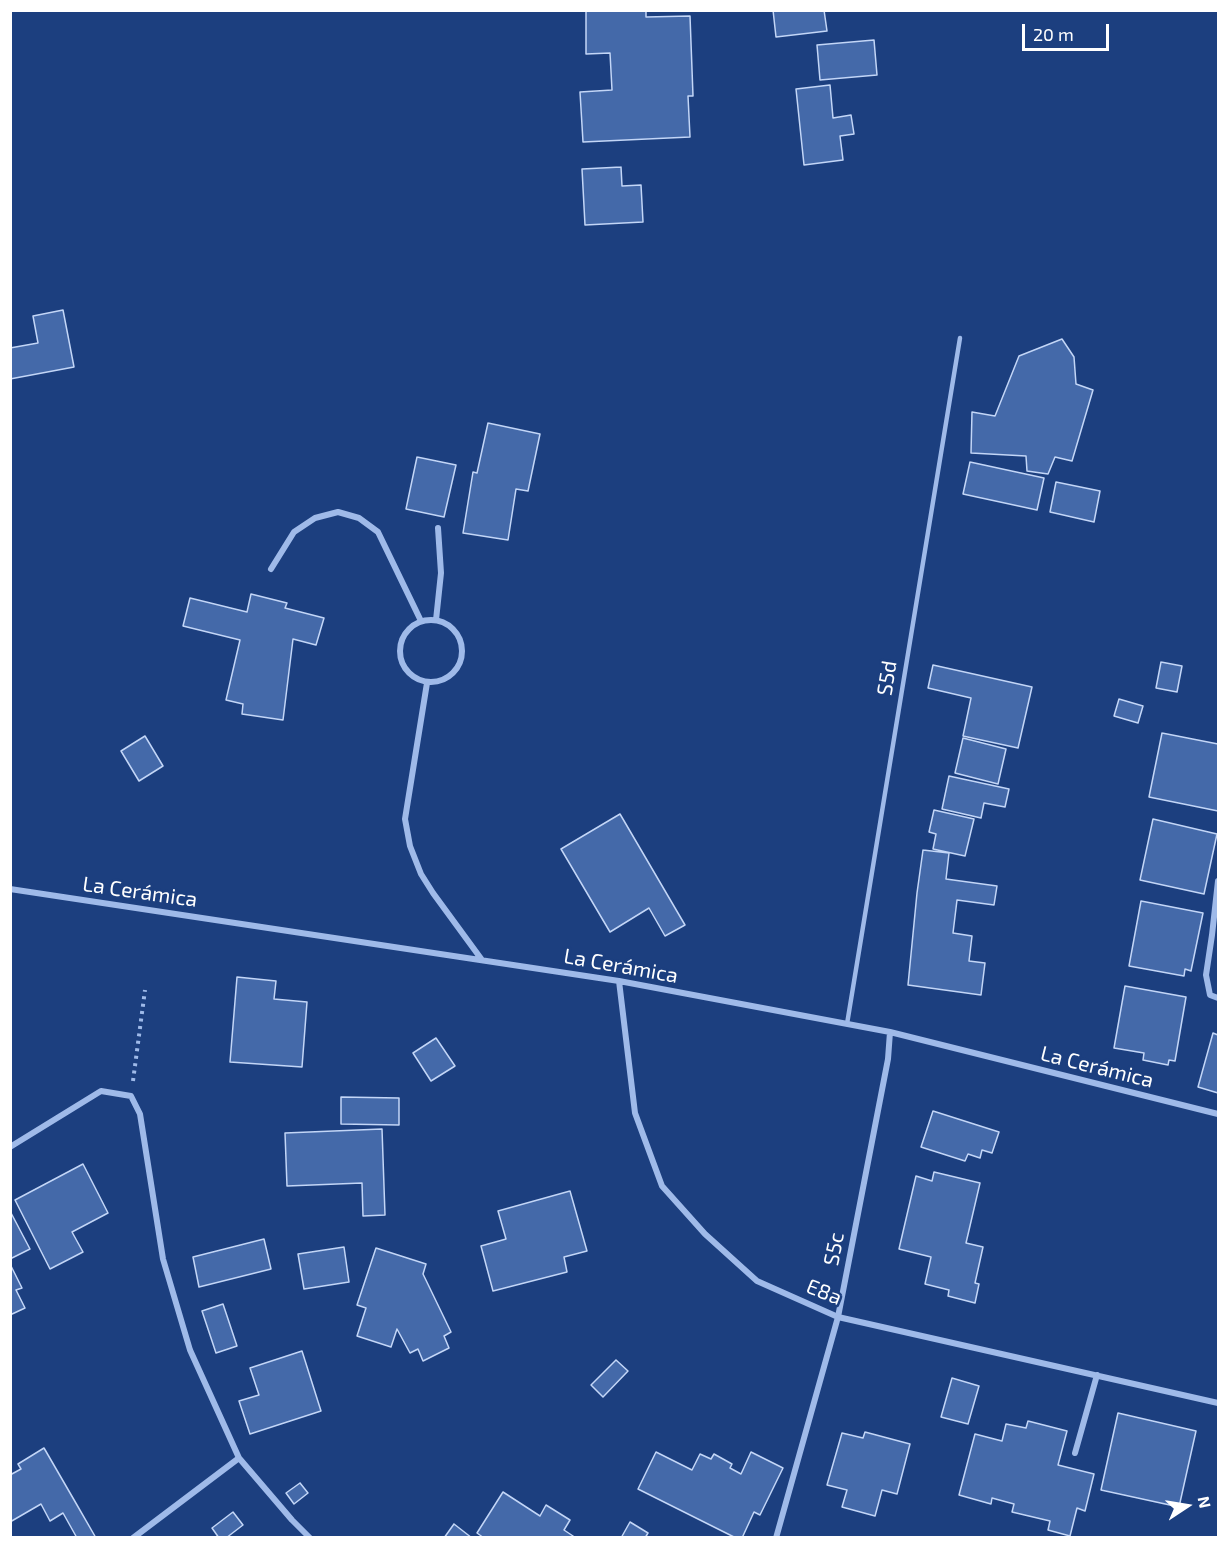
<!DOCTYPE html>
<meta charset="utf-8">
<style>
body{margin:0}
#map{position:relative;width:1229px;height:1548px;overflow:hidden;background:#1c3f7f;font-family:"Exo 2",sans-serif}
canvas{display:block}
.frame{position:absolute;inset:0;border:12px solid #fff;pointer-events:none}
.north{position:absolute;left:1157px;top:1476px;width:60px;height:60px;-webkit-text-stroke:4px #1c3f7f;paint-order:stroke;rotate:78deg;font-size:16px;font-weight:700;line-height:24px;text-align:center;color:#fff}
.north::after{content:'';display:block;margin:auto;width:21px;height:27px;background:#fff;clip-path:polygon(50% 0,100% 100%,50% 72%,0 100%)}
.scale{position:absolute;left:1022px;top:24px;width:87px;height:27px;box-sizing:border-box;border:3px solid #fff;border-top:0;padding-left:8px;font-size:18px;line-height:21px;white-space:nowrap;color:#fff;-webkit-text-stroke:4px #1c3f7f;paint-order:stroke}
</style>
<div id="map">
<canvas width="1229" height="1548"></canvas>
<div class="frame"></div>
<div class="north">N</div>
<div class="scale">20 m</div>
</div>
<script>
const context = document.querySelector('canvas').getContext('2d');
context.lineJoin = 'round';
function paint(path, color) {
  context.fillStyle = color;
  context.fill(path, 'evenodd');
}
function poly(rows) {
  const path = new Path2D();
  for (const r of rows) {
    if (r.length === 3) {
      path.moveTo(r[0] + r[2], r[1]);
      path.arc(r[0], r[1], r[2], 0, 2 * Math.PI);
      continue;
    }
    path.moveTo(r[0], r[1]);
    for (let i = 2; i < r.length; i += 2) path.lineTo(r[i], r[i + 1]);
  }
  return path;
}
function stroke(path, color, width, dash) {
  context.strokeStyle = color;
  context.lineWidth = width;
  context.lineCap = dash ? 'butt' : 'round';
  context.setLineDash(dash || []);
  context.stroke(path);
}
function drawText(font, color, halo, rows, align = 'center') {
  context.font = font + ' "Exo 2",sans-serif';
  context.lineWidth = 5;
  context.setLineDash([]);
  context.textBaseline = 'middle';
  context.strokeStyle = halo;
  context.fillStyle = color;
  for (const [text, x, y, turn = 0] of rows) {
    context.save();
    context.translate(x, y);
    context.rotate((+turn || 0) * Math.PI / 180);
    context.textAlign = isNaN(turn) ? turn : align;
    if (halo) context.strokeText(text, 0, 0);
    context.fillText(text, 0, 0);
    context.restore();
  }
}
const building = poly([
 [586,10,646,10,646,17,690,16,693,96,688,96,690,137,583,142,580,92,612,90,610,53,586,54,586,10],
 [773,10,824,10,827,31,776,37,773,10],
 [874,40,877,75,820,80,817,45,874,40],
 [830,85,833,118,851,115,854,134,840,136,843,160,804,165,796,89,830,85],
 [621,167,622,186,641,185,643,222,585,225,582,169,621,167],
 [63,310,74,367,10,379,10,348,38,343,33,316,63,310],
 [1062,339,1074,357,1076,384,1093,390,1072,461,1055,457,1048,474,1027,471,1026,456,971,453,972,412,995,416,1019,356,1062,339],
 [488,423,540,434,528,491,516,489,508,540,463,533,473,472,477,473,488,423],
 [417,457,456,465,444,517,406,509,417,457],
 [970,462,1044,478,1037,510,963,494,970,462],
 [1056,482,1100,491,1094,522,1050,512,1056,482],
 [251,594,287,603,285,608,324,618,316,645,293,639,283,720,242,714,243,704,226,700,240,640,183,626,190,598,247,612,251,594],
 [1161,662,1182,666,1177,692,1156,688,1161,662],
 [933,665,1032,687,1018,748,963,736,971,698,928,688,933,665],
 [1119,699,1143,706,1138,723,1114,716,1119,699],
 [1162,733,1218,744,1218,811,1149,797,1162,733],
 [145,736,163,766,139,781,121,751,145,736],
 [963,738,1006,749,998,784,955,773,963,738],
 [949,776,1009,789,1005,807,984,803,981,818,942,809,949,776],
 [934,810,974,819,965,856,933,849,936,834,929,832,934,810],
 [620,814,685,925,665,936,649,908,610,932,561,849,620,814],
 [1153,819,1217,834,1204,894,1140,880,1153,819],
 [923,850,949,853,946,879,997,886,994,905,957,900,953,933,972,936,969,961,985,963,981,995,908,985,917,893,923,850],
 [1141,901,1203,913,1191,971,1185,969,1184,976,1129,966,1141,901],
 [237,977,276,981,274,999,307,1002,302,1067,230,1062,237,977],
 [1125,986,1186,997,1175,1061,1169,1060,1168,1065,1143,1060,1144,1053,1114,1048,1125,986],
 [1213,1033,1218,1035,1218,1093,1198,1087,1213,1033],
 [436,1038,455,1066,431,1081,413,1053,436,1038],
 [341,1097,399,1098,399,1125,341,1124,341,1097],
 [933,1111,999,1132,992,1153,982,1150,980,1158,968,1154,965,1161,921,1147,933,1111],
 [382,1129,385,1215,363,1216,362,1183,287,1186,285,1133,382,1129],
 [83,1164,108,1213,72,1232,83,1252,50,1269,15,1200,83,1164],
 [934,1172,980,1183,966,1243,983,1247,975,1283,979,1284,975,1303,948,1296,949,1290,925,1284,931,1257,899,1249,916,1176,932,1181,934,1172],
 [570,1191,587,1251,564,1257,567,1272,493,1291,481,1246,506,1239,498,1211,570,1191],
 [10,1211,30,1249,10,1259,10,1211],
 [264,1239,271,1269,199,1287,193,1257,264,1239],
 [344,1247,349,1282,304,1289,298,1254,344,1247],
 [376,1248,426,1264,423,1274,451,1332,444,1336,449,1348,423,1361,418,1349,410,1353,397,1329,391,1347,357,1336,366,1308,357,1305,376,1248],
 [10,1264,22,1288,16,1290,25,1308,10,1315,10,1264],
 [223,1304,237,1346,216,1353,202,1311,223,1304],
 [302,1351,321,1411,250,1434,239,1401,259,1395,250,1368,302,1351],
 [616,1360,628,1371,603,1397,591,1385,616,1360],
 [952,1378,979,1386,968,1424,941,1417,952,1378],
 [1118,1413,1196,1431,1179,1507,1101,1490,1118,1413],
 [1028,1421,1067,1431,1058,1465,1094,1474,1085,1511,1077,1508,1070,1536,1048,1530,1050,1521,1012,1512,1014,1504,992,1498,991,1504,959,1495,975,1434,1002,1441,1006,1424,1026,1428,1028,1421],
 [865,1432,910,1444,897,1494,882,1490,875,1516,842,1507,847,1490,827,1485,842,1433,863,1438,865,1432],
 [44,1448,77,1505,96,1538,77,1538,63,1513,50,1521,41,1504,10,1522,10,1475,21,1469,18,1464,44,1448],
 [656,1452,692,1470,700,1454,711,1459,714,1454,732,1464,730,1468,741,1474,751,1452,783,1468,760,1515,754,1512,742,1538,736,1538,638,1489,656,1452],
 [300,1483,308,1493,294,1504,286,1493,300,1483],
 [503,1492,540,1516,546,1505,570,1520,564,1530,576,1538,484,1538,477,1533,503,1492],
 [233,1512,243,1525,226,1538,219,1538,212,1528,233,1512],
 [630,1522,648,1533,645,1538,621,1538,630,1522],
 [454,1524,472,1538,444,1538,454,1524]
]);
const path = poly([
 [133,1081,145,990]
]);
const service = poly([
 [847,1024,960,338]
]);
const minor = poly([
 [271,569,294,532,315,518,338,512,359,518,378,532,421,621],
 [431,651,31],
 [436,620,441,573,438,528],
 [427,683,405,819,410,846,421,874,433,893,482,960],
 [1218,881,1212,935,1206,975,1210,995,1218,998],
 [10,889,619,981,890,1032,1218,1114],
 [619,981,635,1113,662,1186,705,1234,757,1281,838,1317,1218,1403],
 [10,1147,101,1091,131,1096,140,1114,163,1259,190,1350,239,1458,292,1520,310,1538],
 [1075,1453,1097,1375],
 [133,1538,239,1458],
 [776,1538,838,1317,888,1059,890,1032]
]);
const streetNames = [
 ["S5d",887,678,-81],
 ["La Cerámica",140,892,8],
 ["La Cerámica",621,966,10],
 ["La Cerámica",1097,1067,14],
 ["S5c",834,1249,-79],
 ["E8a",824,1292,22]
];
paint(building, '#4469a9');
stroke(building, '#c3d6f7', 1.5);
stroke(path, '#9fbae9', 4, [3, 4.5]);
stroke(service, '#9fbae9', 4.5);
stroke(minor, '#9fbae9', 6);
drawText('21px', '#fff', '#1c3f7f', streetNames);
</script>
